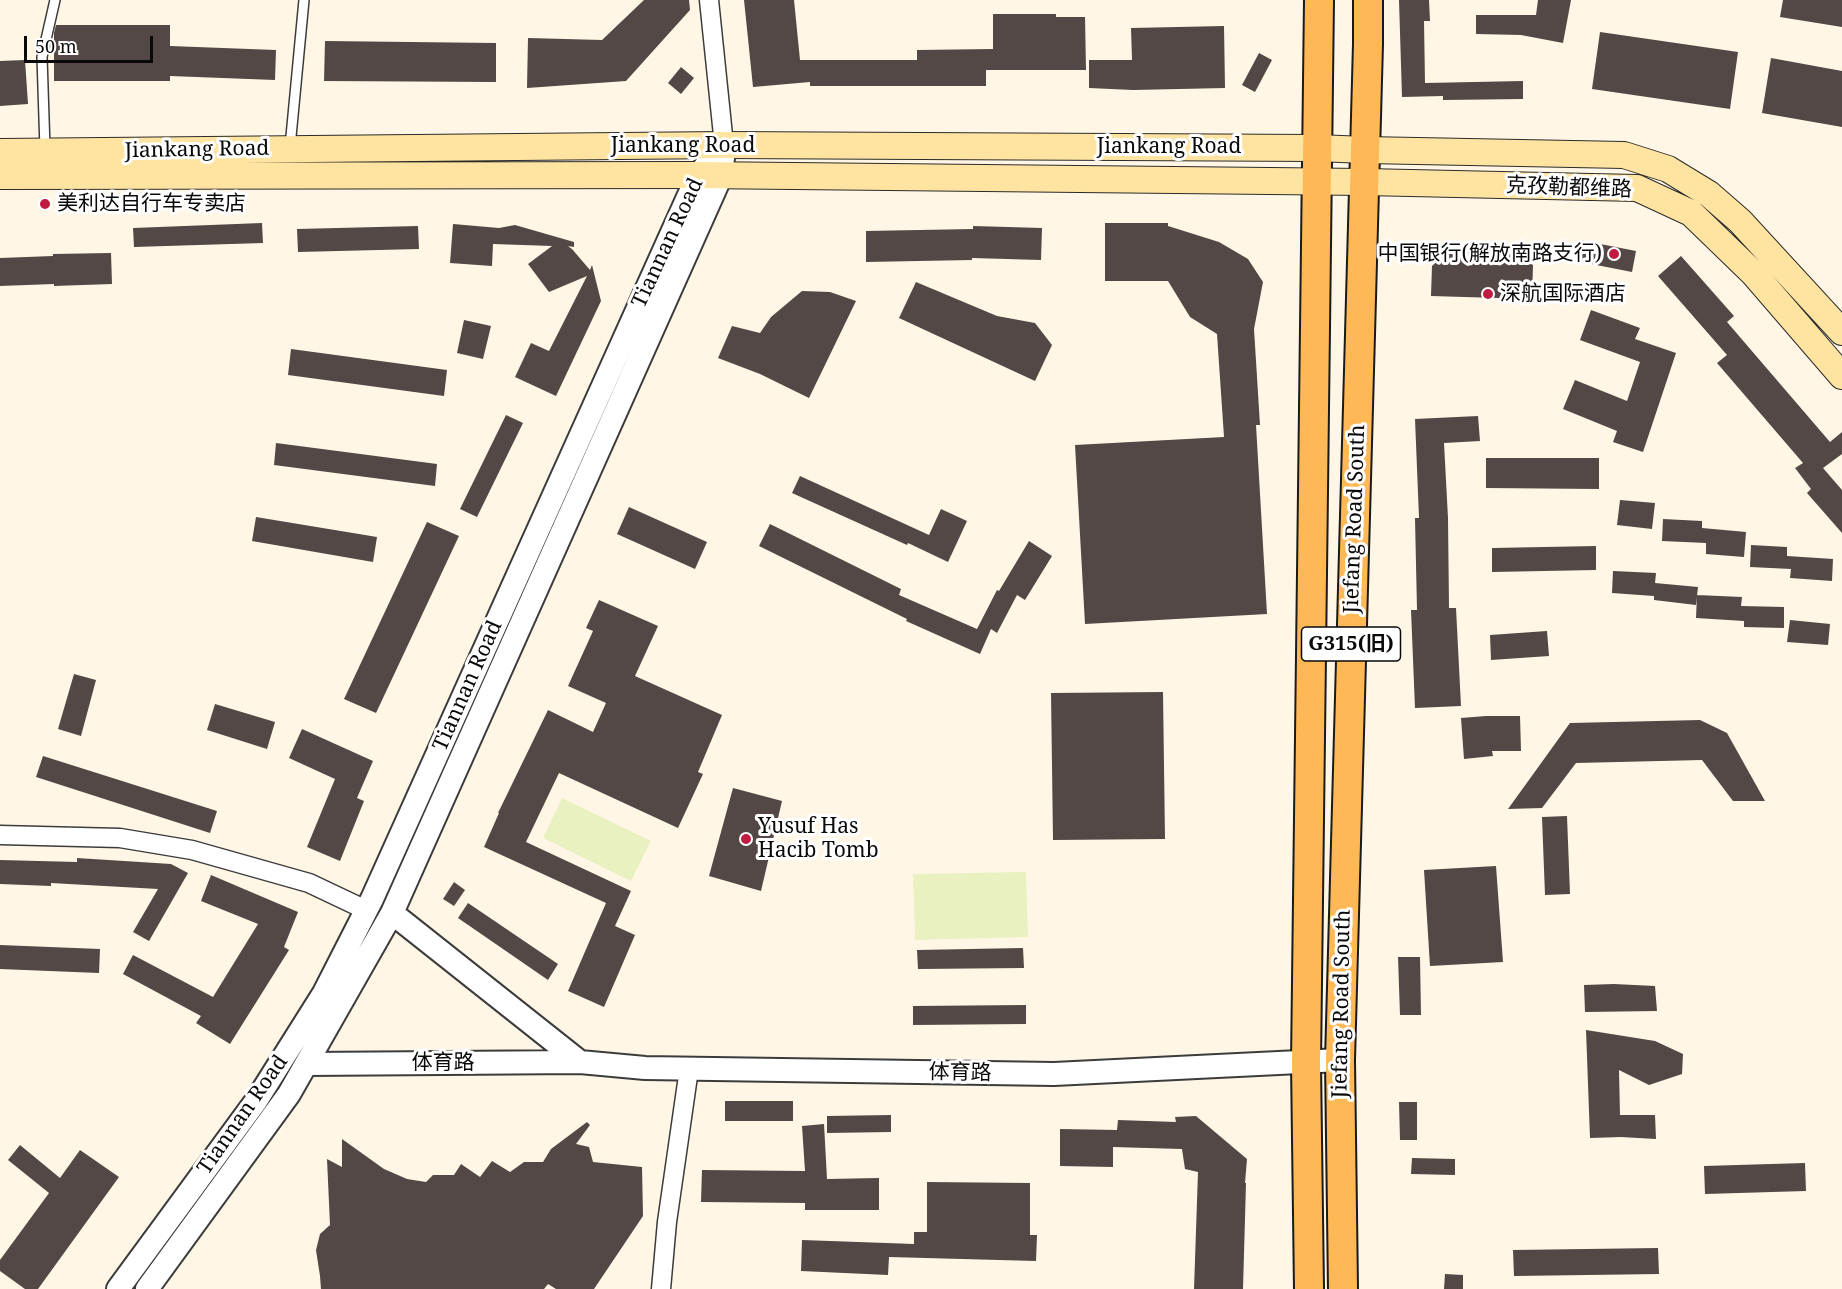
<!DOCTYPE html>
<meta charset="utf-8">
<style>
body{margin:0}
#map{position:relative;width:1842px;height:1289px;overflow:hidden;background:#fff6e6;font-family:"Noto Serif",serif}
canvas{display:block}
.scale{position:absolute;left:24px;top:36px;width:129px;height:27px;box-sizing:border-box;border:3px solid #090909;border-top:0;padding-left:8px;font-size:18px;line-height:21px;white-space:nowrap;color:#090909;-webkit-text-stroke:4px #fff;paint-order:stroke}
</style>
<div id="map">
<canvas width="1842" height="1289"></canvas>
<div class="scale">50 m</div>
</div>
<script>
const context = document.querySelector('canvas').getContext('2d');
context.lineJoin = 'round';
function paint(path, color) {
  context.fillStyle = color;
  context.fill(path, 'evenodd');
}
function poly(rows) {
  const path = new Path2D();
  for (const r of rows) {
    path.moveTo(r[0], r[1]);
    for (let i = 2; i < r.length; i += 2) path.lineTo(r[i], r[i + 1]);
  }
  return path;
}
function stroke(path, color, width, dash) {
  context.strokeStyle = color;
  context.lineWidth = width;
  context.lineCap = dash ? 'butt' : 'round';
  context.setLineDash(dash || []);
  context.stroke(path);
}
function drawText(font, color, halo, rows, align = 'center') {
  context.font = font + ' "Noto Serif","Noto Sans SC",serif';
  context.lineWidth = 6;
  context.setLineDash([]);
  context.textBaseline = 'middle';
  context.strokeStyle = halo;
  context.fillStyle = color;
  for (const [text, x, y, turn = 0] of rows) {
    context.save();
    context.translate(x, y);
    context.rotate((+turn || 0) * Math.PI / 180);
    context.textAlign = isNaN(turn) ? turn : align;
    if (halo) context.strokeText(text, 0, 0);
    context.fillText(text, 0, 0);
    context.restore();
  }
}
const pitch = poly([
 [562,798,651,841,631,881,543,838],
 [1026,872,1028,937,915,940,913,874]
]);
const building = poly([
 [644,0,689,0,690,10,626,81,527,88,528,38,602,40],
 [744,0,794,0,800,60,917,60,917,50,993,49,993,14,1056,14,1056,17,1085,17,1086,70,986,70,986,86,810,86,810,82,753,87],
 [1399,0,1429,0,1430,21,1424,21,1425,83,1523,81,1523,99,1443,100,1443,96,1402,97],
 [1538,0,1571,0,1563,43,1521,35,1476,34,1476,15,1536,15],
 [1783,0,1842,0,1842,27,1780,17],
 [56,25,170,25,170,46,276,50,275,80,170,76,170,81,54,81,54,33],
 [1224,26,1225,88,1133,90,1089,88,1089,60,1132,60,1131,28],
 [1600,32,1738,52,1730,109,1592,89],
 [325,41,496,43,496,82,324,81],
 [1259,53,1272,60,1255,92,1242,85],
 [1771,58,1842,71,1842,127,1762,113],
 [25,60,28,104,0,106,0,61],
 [681,67,694,78,681,94,668,83],
 [262,223,263,243,134,247,133,228],
 [1105,223,1168,223,1168,226,1219,242,1248,259,1263,282,1254,329,1260,425,1256,425,1267,614,1085,624,1075,445,1224,437,1217,334,1190,317,1168,281,1105,281],
 [453,224,499,228,515,225,574,242,574,247,568,246,572,249,590,270,592,265,601,301,556,396,515,377,531,343,549,351,587,276,549,292,528,264,552,246,493,244,492,266,450,263],
 [418,226,419,249,298,252,297,229],
 [973,226,1042,228,1041,260,972,258,972,260,866,262,866,231,973,229],
 [1580,240,1636,251,1632,272,1576,261],
 [1477,243,1511,254,1533,265,1532,299,1431,296,1432,266,1452,247],
 [111,253,112,284,54,286,54,284,0,286,0,258,53,256,53,254],
 [1681,256,1734,316,1727,322,1830,442,1842,432,1842,454,1823,468,1842,490,1842,533,1807,493,1811,489,1795,468,1803,463,1717,363,1727,355,1658,276],
 [916,282,997,316,1035,323,1052,345,1035,381,899,318],
 [802,291,830,292,856,301,809,398,760,374,718,358,732,326,760,333,771,317],
 [1591,310,1640,328,1635,339,1676,353,1643,452,1613,442,1617,431,1563,409,1575,380,1627,401,1640,362,1580,340],
 [464,320,491,326,483,359,457,353],
 [291,349,447,370,444,396,288,375],
 [506,415,523,423,477,517,460,509],
 [1478,416,1480,441,1444,443,1448,518,1449,608,1456,608,1461,706,1415,708,1411,610,1417,610,1415,518,1419,518,1415,419],
 [276,443,437,464,435,486,274,465],
 [1486,458,1599,458,1599,489,1486,488],
 [800,476,929,535,941,509,967,521,948,562,908,543,907,545,792,493],
 [1620,500,1655,503,1652,529,1617,525],
 [629,507,707,542,695,569,617,534],
 [256,517,377,537,373,562,252,541],
 [1663,519,1702,521,1702,528,1746,532,1744,557,1706,554,1706,543,1662,541],
 [427,522,459,536,376,713,344,699],
 [770,524,901,589,899,595,977,629,997,590,999,591,1029,541,1052,556,1025,600,1017,595,997,633,991,629,980,654,906,621,907,619,759,546],
 [1751,545,1787,547,1787,556,1833,559,1832,581,1790,578,1791,569,1750,567],
 [1596,546,1596,570,1492,572,1492,548],
 [1613,571,1656,573,1655,583,1698,587,1696,605,1654,600,1654,596,1612,593],
 [1697,595,1742,597,1741,606,1784,607,1784,628,1744,627,1744,621,1696,618],
 [599,600,658,626,635,676,722,715,698,772,703,774,678,828,559,773,526,842,631,891,615,926,635,935,604,1007,568,991,606,903,484,847,499,813,498,813,548,710,593,732,606,703,568,686,593,631,586,628],
 [1790,620,1830,624,1828,645,1787,642],
 [1547,631,1549,656,1491,660,1490,635],
 [74,674,96,680,81,736,58,729],
 [1163,692,1165,839,1053,840,1051,693],
 [215,704,275,722,267,749,207,730],
 [1486,716,1520,716,1521,751,1492,751,1493,756,1464,759,1461,718],
 [1700,720,1727,733,1765,801,1733,801,1702,760,1576,763,1542,808,1508,809,1570,723],
 [302,729,373,761,357,798,364,801,340,861,307,847,335,779,289,758],
 [43,756,217,811,210,833,36,777],
 [733,788,782,801,761,891,709,876],
 [1567,816,1570,894,1545,895,1542,817],
 [77,858,171,864,188,873,149,941,133,932,158,889,51,883,51,886,0,884,0,860,77,862],
 [1496,866,1503,962,1430,966,1424,870],
 [211,875,298,912,284,947,289,950,230,1044,196,1023,201,1016,123,974,133,955,213,997,258,924,201,901],
 [454,882,465,890,454,906,443,899],
 [468,903,558,964,548,980,458,918],
 [0,945,100,949,99,973,0,969],
 [1023,948,1024,968,918,969,917,950],
 [1398,957,1420,957,1421,1015,1400,1015],
 [1614,984,1655,986,1657,1011,1585,1012,1584,985],
 [1026,1005,1026,1024,913,1025,913,1006],
 [1586,1030,1655,1041,1683,1054,1682,1074,1649,1085,1619,1070,1620,1115,1655,1115,1656,1139,1621,1137,1590,1138],
 [725,1101,793,1101,793,1121,725,1121],
 [1399,1102,1417,1102,1417,1140,1400,1140],
 [891,1115,891,1132,827,1133,827,1116],
 [1196,1116,1247,1159,1245,1183,1246,1183,1243,1289,1194,1289,1198,1172,1185,1169,1182,1149,1113,1147,1113,1167,1060,1166,1060,1129,1117,1130,1118,1120,1176,1122,1175,1117],
 [587,1122,590,1125,576,1144,589,1147,593,1162,642,1167,643,1216,594,1289,556,1289,548,1284,544,1289,321,1289,320,1276,316,1250,320,1234,330,1225,327,1159,342,1167,342,1139,384,1169,407,1179,426,1182,433,1175,454,1175,461,1164,480,1177,492,1161,510,1172,524,1162,543,1162,551,1149],
 [824,1124,827,1179,879,1178,879,1210,805,1210,805,1203,701,1202,702,1170,805,1171,802,1126],
 [20,1145,60,1178,80,1150,119,1177,38,1289,25,1289,0,1271,0,1260,49,1193,8,1160],
 [1412,1158,1455,1159,1455,1175,1411,1174],
 [1805,1163,1806,1191,1705,1194,1704,1166],
 [927,1182,1030,1183,1030,1235,1037,1235,1036,1261,889,1257,888,1275,801,1271,802,1240,914,1244,914,1232,927,1232],
 [1658,1248,1659,1274,1514,1276,1513,1250],
 [1445,1274,1463,1275,1463,1289,1444,1289]
]);
const service = poly([
 [290,147,304,0],
 [45,149,42,57,55,0]
]);
const minor = poly([
 [709,0,724,145],
 [0,835,120,838,192,850,309,883,366,910],
 [661,1289,667,1222,689,1069]
]);
const tertiary = poly([
 [392,913,580,1062,645,1068,1054,1074,1340,1060],
 [306,1064,580,1062],
 [118,1289,256,1101,324,993,372,899,698,175,724,145],
 [147,1289,289,1094,392,913,721,176,723,158]
]);
const secondary = poly([
 [0,152,724,145,1317,148,1365,150,1624,155,1668,169,1709,194,1740,221,1842,332],
 [0,176,698,175,1365,182,1637,188,1691,213,1754,274,1842,376]
]);
const primary = poly([
 [1309,1289,1306,1063,1319,0],
 [1343,1289,1340,1060,1368,44,1368,0]
]);
const markers = [
 [45,204,6,"#c01b40"],
 [1614,254,6,"#c01b40"],
 [1488,294,6,"#c01b40"],
 [746,839,6,"#c01b40"]
];
const shields = [
 [1351,644,99]
];
const shieldNames = [
 ["G315(旧)",1351,644]
];
const streetNames = [
 ["Jiankang Road",683,146],
 ["Jiankang Road",1169,147],
 ["Jiankang Road",197,150,-1],
 ["克孜勒都维路",1569,188,2],
 ["Tiannan Road",668,243,-65],
 ["Jiefang Road South",1355,519,-88],
 ["Tiannan Road",468,686,-66],
 ["Jiefang Road South",1342,1004,-89],
 ["体育路",443,1063],
 ["体育路",960,1073,1],
 ["Tiannan Road",243,1115,-55]
];
const poiNames = [
 ["美利达自行车专卖店",57,204],
 ["中国银行(解放南路支行)",1602,254,"right"],
 ["深航国际酒店",1500,294],
 ["Yusuf Has",758,827],
 ["Hacib Tomb",758,851]
];
paint(pitch, '#e9f1c1');
paint(building, '#534845');
stroke(service, '#3c3c3c', 12);
stroke(minor, '#3c3c3c', 21);
stroke(tertiary, '#3c3c3c', 26);
stroke(secondary, '#2b2b2b', 28);
stroke(primary, '#1a1a1a', 32);
stroke(service, '#fff', 9);
stroke(minor, '#fff', 18);
stroke(tertiary, '#fff', 22);
stroke(secondary, '#ffe4a1', 26);
stroke(primary, '#ffb856', 28);
for (const [x, y, r, color] of markers) {
  const dot = new Path2D();
  dot.arc(x, y, r, 0, 2 * Math.PI);
  context.fillStyle = color;
  context.fill(dot);
  stroke(dot, '#fff', 2);
}
for (const [x, y, w] of shields) {
  const box = new Path2D();
  box.roundRect(x - w / 2, y - 17, w, 34, 4.5);
  context.fillStyle = '#fff';
  context.fill(box);
  stroke(box, '#090909', 1.5);
}
drawText('bold 20px', '#090909', null, shieldNames);
drawText('21px', '#090909', '#fff', streetNames);
drawText('21px', '#090909', '#fff', poiNames, 'left');
</script>
